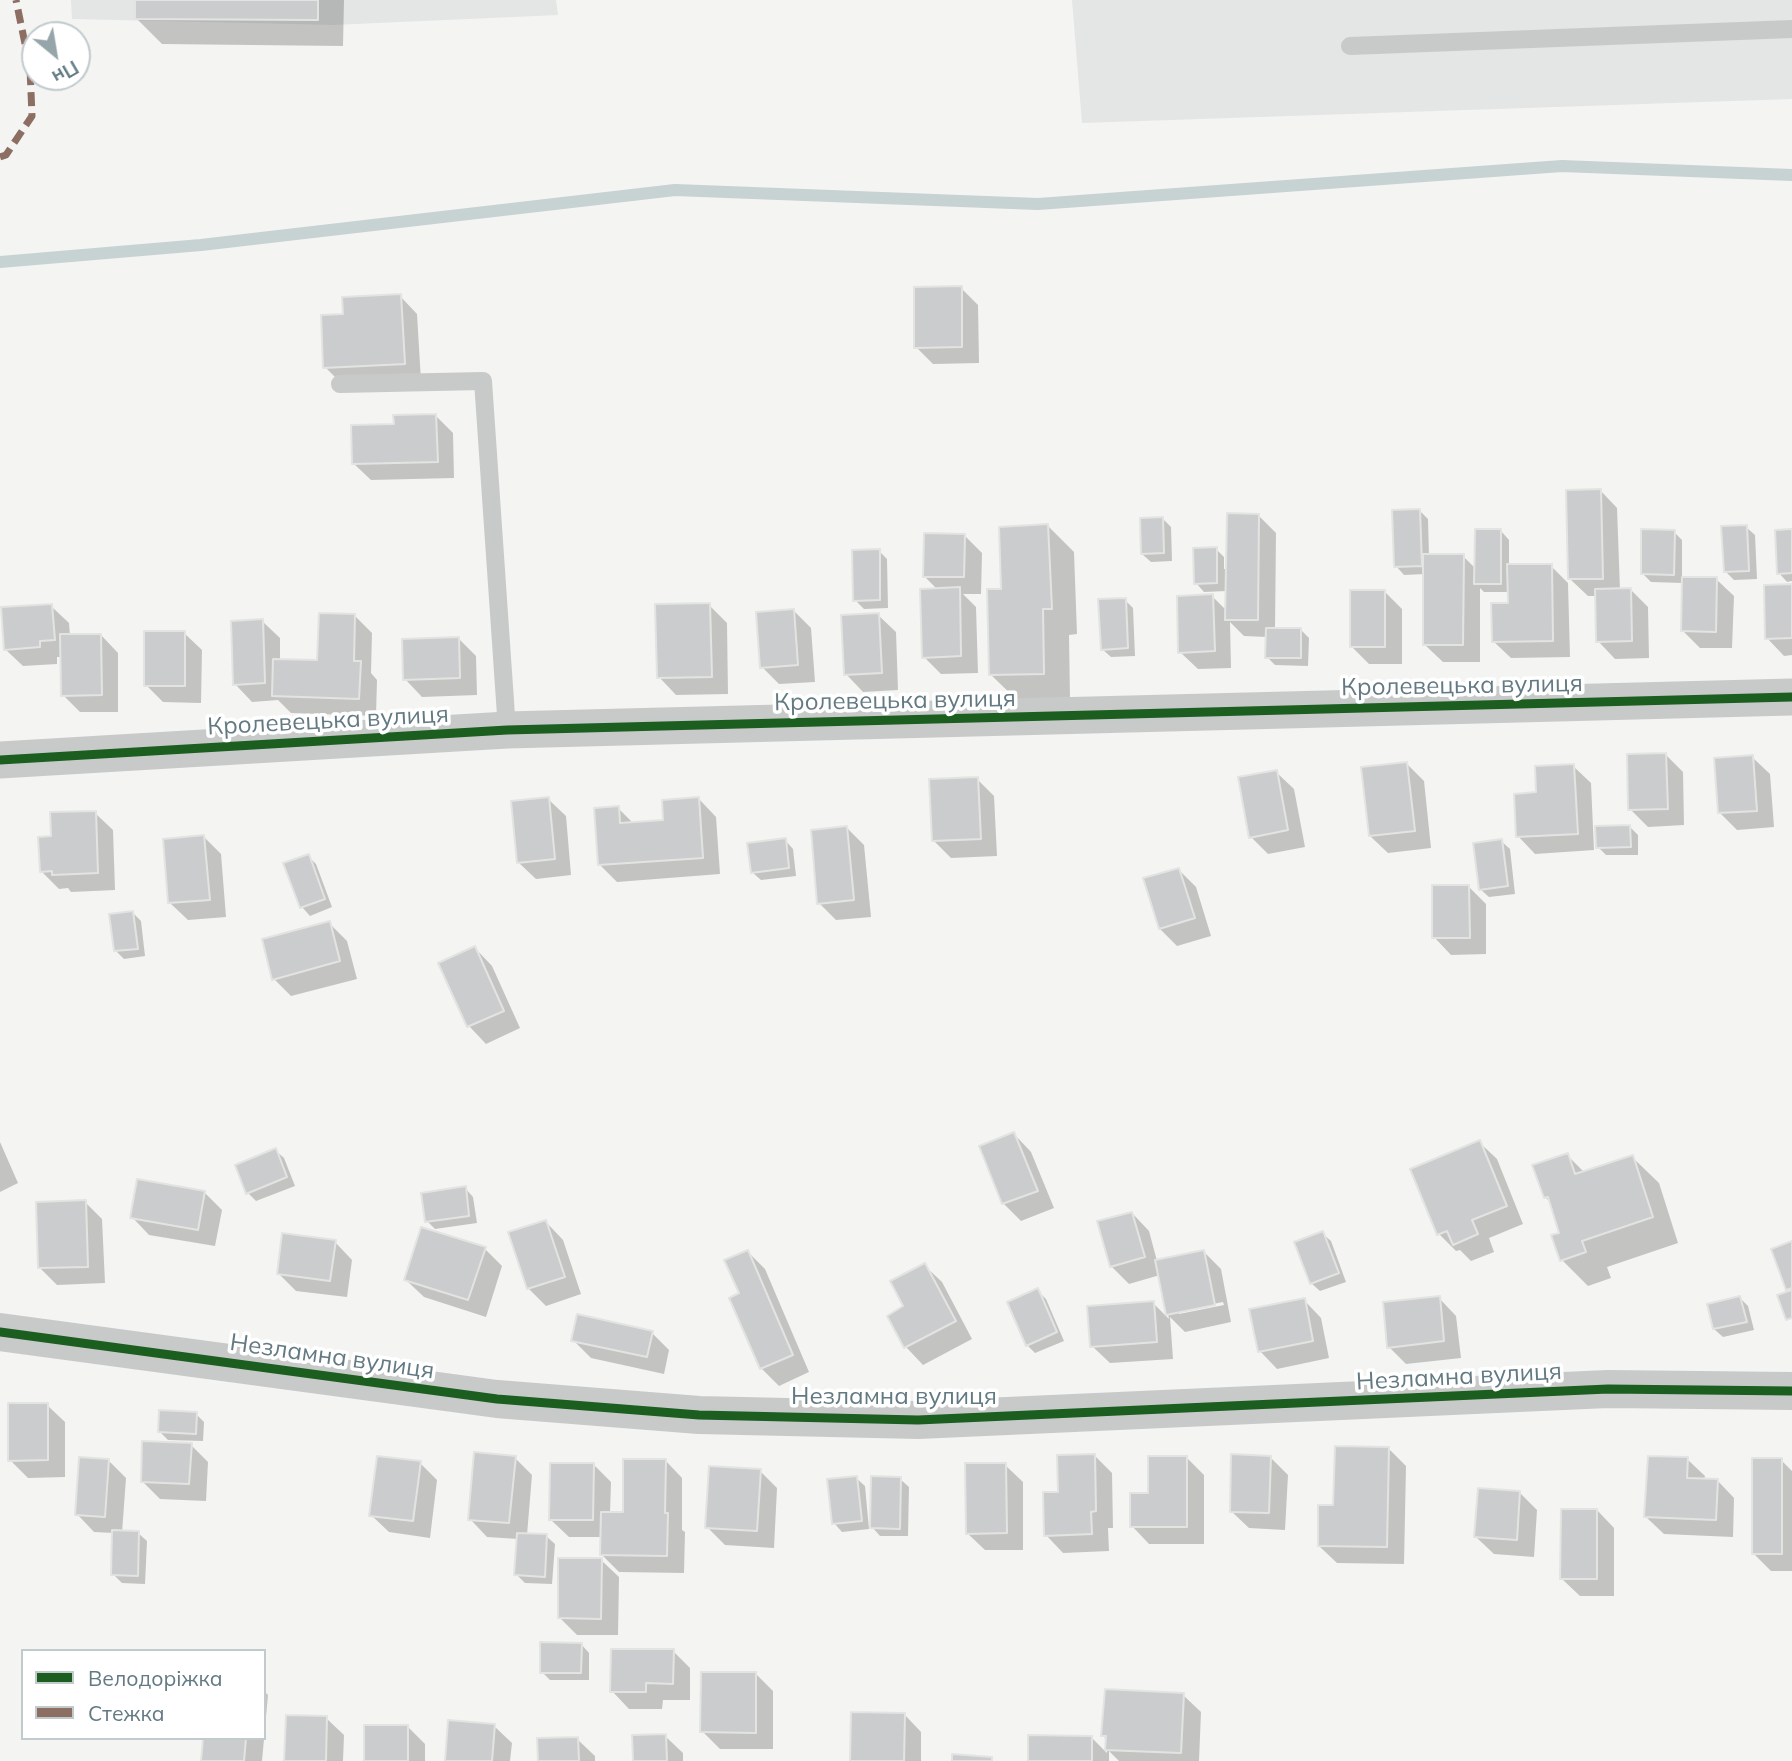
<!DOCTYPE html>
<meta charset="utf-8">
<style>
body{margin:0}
#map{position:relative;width:1792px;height:1761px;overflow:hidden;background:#f4f4f2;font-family:Mulish,sans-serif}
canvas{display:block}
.legend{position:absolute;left:21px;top:1649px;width:245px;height:91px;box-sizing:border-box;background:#fff;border:2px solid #c1cacd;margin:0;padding:9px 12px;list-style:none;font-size:21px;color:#637a83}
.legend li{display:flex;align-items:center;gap:14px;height:35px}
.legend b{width:35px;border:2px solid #c1cacd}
.north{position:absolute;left:21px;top:21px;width:70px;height:70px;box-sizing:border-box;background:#fff;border:2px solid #c1cacd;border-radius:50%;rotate:150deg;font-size:19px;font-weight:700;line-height:28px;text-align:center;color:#637a83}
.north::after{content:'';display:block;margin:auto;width:24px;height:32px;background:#96a5aa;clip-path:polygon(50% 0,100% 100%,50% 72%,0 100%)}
</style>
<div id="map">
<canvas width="1792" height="1761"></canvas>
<ul class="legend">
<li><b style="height:9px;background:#1b5e20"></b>Велодоріжка</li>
<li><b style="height:9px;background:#8d6e63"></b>Стежка</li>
</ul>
<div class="north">Пн</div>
</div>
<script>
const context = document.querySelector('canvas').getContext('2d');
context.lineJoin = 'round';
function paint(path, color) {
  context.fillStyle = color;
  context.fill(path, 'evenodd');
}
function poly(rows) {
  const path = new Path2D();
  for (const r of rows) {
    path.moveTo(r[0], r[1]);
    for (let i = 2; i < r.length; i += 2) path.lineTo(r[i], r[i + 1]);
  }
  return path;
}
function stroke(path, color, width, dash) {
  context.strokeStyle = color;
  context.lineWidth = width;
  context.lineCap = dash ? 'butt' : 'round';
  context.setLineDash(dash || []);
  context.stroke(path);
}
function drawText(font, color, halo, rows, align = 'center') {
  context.font = font + ' Mulish,sans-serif';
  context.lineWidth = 7;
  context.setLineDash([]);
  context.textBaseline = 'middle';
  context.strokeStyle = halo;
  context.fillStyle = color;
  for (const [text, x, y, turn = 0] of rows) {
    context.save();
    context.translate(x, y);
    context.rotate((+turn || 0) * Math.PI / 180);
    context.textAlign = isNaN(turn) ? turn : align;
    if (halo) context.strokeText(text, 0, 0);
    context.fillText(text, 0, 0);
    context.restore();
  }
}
const built = poly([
 [71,0,556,0,558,15,333,25,72,19],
 [1072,0,1792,0,1792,99,1082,123]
]);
const shadow = poly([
 [136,0,344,0,343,46,162,44,136,18],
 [961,288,978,305,979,363,933,364,916,347],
 [400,296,417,314,421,381,343,385,325,367,345,316],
 [436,416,453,433,454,478,371,480,353,463,396,425],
 [1600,490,1617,508,1620,590,1631,590,1648,607,1649,658,1615,659,1598,641,1597,596,1588,596,1570,579],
 [1419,510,1428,519,1429,556,1463,556,1476,569,1501,531,1509,540,1509,566,1551,566,1568,583,1570,657,1511,658,1493,641,1509,604,1509,592,1484,592,1480,588,1480,662,1443,662,1425,645,1425,574,1404,575,1396,566],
 [1258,515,1276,533,1275,629,1301,630,1309,638,1308,666,1275,665,1267,657,1267,637,1244,636,1230,622,1231,668,1198,669,1180,652,1212,596,1227,611,1227,591,1204,592,1196,583,1216,549,1224,557,1224,569,1228,569],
 [1163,519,1171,527,1172,561,1151,562,1142,554],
 [1048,526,1074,552,1077,634,1069,635,1070,700,1017,700,990,674,1003,590],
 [1746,527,1755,535,1757,579,1734,580,1726,572],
 [1792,531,1792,581,1787,582,1779,573],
 [1674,532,1682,540,1682,578,1716,579,1734,596,1732,648,1700,648,1682,630,1683,583,1651,582,1643,574],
 [964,535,982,553,981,594,963,594,976,607,978,673,941,674,924,657,938,590,924,576],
 [879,551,887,559,888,608,864,609,855,600],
 [1792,585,1792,655,1784,656,1767,638],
 [1385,592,1402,609,1402,664,1369,664,1352,647],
 [1125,600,1133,608,1135,656,1111,657,1102,649],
 [709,605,727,623,728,694,676,695,659,677],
 [51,606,69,623,70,636,101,635,118,653,118,712,80,712,63,695,62,657,57,657,57,664,23,666,5,649],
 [794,611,811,628,815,682,779,684,762,667],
 [878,615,896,632,898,690,863,692,846,674],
 [355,616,372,633,371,673,377,680,376,716,291,713,278,700,252,702,235,684,262,621,280,638,280,661,318,662],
 [184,633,202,650,201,703,163,702,146,685],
 [459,639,476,656,477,695,422,697,405,679],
 [1665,754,1683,772,1684,825,1648,827,1630,809],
 [1752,757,1770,774,1774,827,1737,830,1719,812],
 [1407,764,1424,781,1431,848,1388,853,1370,836],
 [1573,766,1591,783,1594,850,1535,854,1518,836,1538,794],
 [1276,772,1294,789,1305,847,1268,854,1251,837],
 [977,779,994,796,997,856,951,858,933,840],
 [548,799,566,816,571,875,536,879,518,862],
 [699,799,716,817,720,874,617,882,600,865,618,808,634,824,665,821],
 [95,813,113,830,115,890,71,892,68,888,59,889,41,871],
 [1630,827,1638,835,1638,855,1606,855,1598,847],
 [847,828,864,845,871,917,836,920,819,903],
 [204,837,221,854,226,917,188,920,170,903],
 [785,840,793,849,796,876,761,880,752,872],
 [1501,841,1510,849,1515,894,1489,897,1480,889],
 [308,856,316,864,332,907,310,916,302,907,286,864],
 [1179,870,1196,887,1211,936,1177,946,1160,929],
 [1469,887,1486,904,1486,954,1451,955,1434,937],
 [133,913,141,921,145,956,124,959,115,950],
 [329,923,347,941,357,979,291,996,274,979],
 [475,948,492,966,520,1028,486,1044,469,1026,440,964],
 [1014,1134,1031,1152,1054,1208,1021,1221,1004,1204,981,1147],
 [0,1142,18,1183,0,1192],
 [1479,1142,1497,1159,1523,1224,1489,1238,1494,1252,1471,1261,1460,1250,1456,1251,1439,1234],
 [275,1150,284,1158,295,1186,256,1201,248,1193],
 [1567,1155,1585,1173,1632,1157,1659,1183,1678,1243,1607,1267,1611,1278,1588,1286,1562,1260,1562,1234,1552,1204,1545,1197],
 [465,1188,473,1197,477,1223,435,1229,427,1221],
 [205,1193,222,1210,215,1246,149,1235,132,1217],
 [85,1202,102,1219,105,1283,57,1285,39,1267],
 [1132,1213,1149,1231,1157,1261,1204,1252,1221,1269,1231,1322,1185,1332,1170,1317,1173,1359,1110,1363,1092,1346,1153,1303,1169,1319,1160,1275,1129,1284,1111,1266],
 [1223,1302,1224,1305,1179,1314,1179,1311],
 [546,1222,563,1240,581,1294,546,1306,528,1288],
 [1322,1233,1331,1241,1346,1282,1320,1291,1311,1283],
 [335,1242,352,1260,347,1297,296,1291,279,1274],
 [485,1249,502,1266,486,1317,424,1297,406,1280],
 [748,1252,765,1269,809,1372,779,1386,761,1368,741,1294],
 [924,1265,942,1282,972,1339,923,1365,906,1347,889,1317,906,1307],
 [1037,1290,1046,1299,1064,1341,1035,1353,1027,1345],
 [1439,1298,1456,1316,1461,1358,1406,1364,1389,1347],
 [1740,1298,1748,1306,1754,1330,1723,1337,1714,1329],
 [1304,1300,1321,1318,1329,1358,1277,1369,1260,1351],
 [652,1333,669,1350,664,1374,591,1358,573,1340],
 [47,1405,65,1422,65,1477,28,1478,10,1460],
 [196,1414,204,1422,203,1441,168,1440,160,1432],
 [191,1445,208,1462,206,1501,160,1499,142,1481],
 [1389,1449,1406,1466,1404,1564,1337,1563,1319,1546],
 [1095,1456,1112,1473,1113,1528,1108,1528,1109,1551,1063,1553,1046,1535,1060,1494],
 [1270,1457,1288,1475,1285,1530,1249,1528,1231,1511],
 [515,1458,532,1475,527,1535,546,1536,555,1544,552,1584,525,1583,516,1574,518,1539,487,1537,470,1519],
 [1187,1458,1204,1475,1204,1544,1149,1544,1132,1526,1149,1495],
 [1687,1459,1705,1476,1704,1480,1717,1480,1734,1498,1733,1537,1664,1534,1646,1517],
 [665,1460,682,1478,682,1530,685,1532,684,1573,619,1572,602,1555,602,1537,569,1537,551,1520,593,1464,611,1482,610,1514,625,1514],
 [1781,1460,1792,1471,1792,1571,1771,1571,1754,1554],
 [109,1461,126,1478,122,1533,138,1533,147,1541,145,1584,122,1583,113,1574,114,1533,94,1532,77,1514],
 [420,1463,437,1480,430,1538,389,1532,371,1515],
 [1005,1465,1023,1482,1023,1550,985,1550,967,1533],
 [760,1471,777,1488,774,1548,725,1545,707,1527],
 [856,1478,865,1486,869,1529,842,1532,834,1523],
 [900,1479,909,1487,908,1536,880,1536,872,1527],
 [1519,1492,1537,1510,1534,1557,1494,1554,1476,1537],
 [1597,1510,1614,1528,1614,1596,1580,1596,1562,1579],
 [601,1560,619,1577,618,1635,577,1635,560,1618],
 [581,1644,589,1653,589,1680,550,1680,542,1672],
 [673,1651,690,1668,690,1700,663,1700,662,1709,629,1709,612,1691],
 [756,1674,773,1691,773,1749,720,1749,702,1731],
 [264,1691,268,1695,262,1761,203,1761,205,1738,264,1738],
 [1183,1695,1201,1712,1199,1761,1119,1761,1109,1751,1109,1761,1030,1761,1092,1738,1107,1753,1107,1740,1103,1736],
 [904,1714,921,1732,921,1761,852,1761],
 [326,1718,344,1735,343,1761,286,1761],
 [494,1726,512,1743,510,1761,447,1761],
 [408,1727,425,1744,425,1761,366,1761],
 [665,1736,683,1753,683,1761,635,1761],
 [577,1739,595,1756,595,1761,540,1761]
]);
const stream = poly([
 [0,262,201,245,675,190,1038,204,1562,166,1792,175]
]);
const building = poly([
 [135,0,318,0,318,20,135,19,135,0],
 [962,286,962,347,914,348,914,287,962,286],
 [401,294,405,364,323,368,321,315,343,314,342,297,401,294],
 [436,414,438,462,352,464,351,425,394,424,393,415,436,414],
 [1601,489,1603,579,1568,579,1566,490,1601,489],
 [1420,509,1422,566,1394,567,1392,510,1420,509],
 [1227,513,1259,514,1258,620,1225,620,1227,513],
 [1163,517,1164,553,1141,554,1140,518,1163,517],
 [1048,524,1052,609,1043,609,1044,674,989,675,987,589,1001,589,999,527,1048,524],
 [1747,525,1749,571,1724,572,1721,526,1747,525],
 [1475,529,1501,529,1501,584,1474,584,1475,529],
 [1641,529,1675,530,1674,575,1641,574,1641,529],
 [1792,529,1792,573,1777,574,1775,530,1792,529],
 [924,533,965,534,964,577,923,577,924,533],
 [1217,547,1217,583,1194,584,1193,548,1217,547],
 [880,549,880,600,853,601,852,550,880,549],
 [1423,554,1464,554,1463,645,1423,645,1423,554],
 [1507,564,1552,564,1553,641,1492,642,1491,603,1508,603,1507,564],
 [1682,577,1717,577,1716,632,1681,631,1682,577],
 [1792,584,1792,638,1765,639,1764,585,1792,584],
 [960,587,961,656,922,658,920,589,960,587],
 [1631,588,1632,641,1596,642,1595,589,1631,588],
 [1350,590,1385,590,1385,647,1350,647,1350,590],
 [1213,594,1215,651,1178,653,1177,596,1213,594],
 [1126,598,1128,648,1101,650,1098,599,1126,598],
 [710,603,712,677,657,678,655,604,710,603],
 [52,604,55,640,40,641,40,647,4,650,1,607,52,604],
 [794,609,798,665,760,668,756,612,794,609],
 [319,613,355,614,354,661,361,661,359,699,272,696,273,659,317,660,319,613],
 [879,613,882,673,844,675,841,615,879,613],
 [263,619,265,683,233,685,231,621,263,619],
 [1266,628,1301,628,1301,658,1265,658,1266,628],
 [144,631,185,631,185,686,144,686,144,631],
 [60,634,101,634,102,695,61,696,60,634],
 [459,637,460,678,403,680,402,639,459,637],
 [1666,753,1668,809,1628,810,1627,754,1666,753],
 [1753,755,1757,811,1718,813,1714,758,1753,755],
 [1407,762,1415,831,1369,836,1361,767,1407,762],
 [1574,764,1578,834,1516,837,1514,794,1536,792,1535,766,1574,764],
 [1277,770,1288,830,1249,838,1238,777,1277,770],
 [978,777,981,839,932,841,929,779,978,777],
 [549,797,555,859,517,863,511,801,549,797],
 [699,797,703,858,598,865,594,808,619,806,620,823,663,820,662,800,699,797],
 [96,811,98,873,52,875,52,871,40,872,38,837,51,836,50,812,96,811],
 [1630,825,1631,847,1596,848,1595,826,1630,825],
 [847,826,854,900,817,904,811,830,847,826],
 [204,835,210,900,168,903,163,839,204,835],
 [786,838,789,868,751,873,747,843,786,838],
 [1502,839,1508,886,1479,890,1473,843,1502,839],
 [309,854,325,899,300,908,283,863,309,854],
 [1179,868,1195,918,1159,929,1143,878,1179,868],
 [1432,885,1469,885,1470,938,1432,938,1432,885],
 [133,911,138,949,114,951,109,914,133,911],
 [330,921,340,961,272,980,262,939,330,921],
 [475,946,504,1011,467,1027,438,963,475,946],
 [1014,1132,1038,1191,1002,1204,979,1146,1014,1132],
 [1480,1140,1507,1206,1472,1220,1478,1234,1453,1245,1447,1231,1437,1235,1410,1169,1480,1140],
 [276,1148,287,1177,246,1194,235,1165,276,1148],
 [1568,1153,1575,1174,1633,1155,1653,1217,1582,1241,1586,1252,1560,1261,1551,1235,1559,1233,1548,1197,1544,1198,1532,1165,1568,1153],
 [137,1179,205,1191,198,1230,130,1218,137,1179],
 [466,1186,469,1216,425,1222,421,1193,466,1186],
 [86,1200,88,1267,38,1268,36,1202,86,1200],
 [1132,1212,1145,1257,1110,1267,1097,1221,1132,1212],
 [546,1220,565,1277,527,1289,508,1232,546,1220],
 [421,1227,486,1247,468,1300,404,1280,421,1227],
 [1323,1231,1339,1273,1310,1284,1294,1242,1323,1231],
 [282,1233,336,1240,330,1281,277,1274,282,1233],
 [1792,1241,1792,1288,1786,1290,1771,1249,1792,1241],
 [748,1250,793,1355,760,1369,729,1298,739,1293,724,1260,748,1250],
 [1204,1250,1215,1305,1166,1315,1155,1260,1204,1250],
 [925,1263,956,1321,904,1348,887,1316,903,1306,890,1281,925,1263],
 [1038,1288,1057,1332,1026,1346,1007,1302,1038,1288],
 [1792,1290,1792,1318,1786,1320,1777,1295,1792,1290],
 [1440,1296,1444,1341,1387,1348,1383,1302,1440,1296],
 [1740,1296,1747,1322,1713,1329,1707,1304,1740,1296],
 [1305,1298,1313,1341,1258,1352,1249,1309,1305,1298],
 [1154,1301,1157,1342,1090,1347,1087,1306,1154,1301],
 [577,1314,653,1331,647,1357,571,1341,577,1314],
 [8,1403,48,1403,48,1460,8,1461,8,1403],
 [159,1410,197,1412,196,1434,158,1432,159,1410],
 [142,1441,192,1443,189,1484,141,1482,142,1441],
 [1335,1446,1389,1447,1387,1547,1318,1546,1318,1505,1333,1505,1335,1446],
 [474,1452,516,1456,509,1523,468,1520,474,1452],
 [1095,1454,1096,1511,1091,1512,1092,1534,1044,1536,1043,1492,1058,1492,1057,1455,1095,1454],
 [1231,1454,1271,1456,1269,1513,1230,1512,1231,1454],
 [377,1456,421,1461,413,1521,369,1516,377,1456],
 [1148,1456,1187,1456,1187,1527,1130,1527,1130,1493,1148,1493,1148,1456],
 [1648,1456,1688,1457,1687,1478,1718,1479,1716,1520,1644,1517,1648,1456],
 [79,1457,109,1459,105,1517,75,1515,79,1457],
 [1752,1458,1782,1458,1782,1554,1752,1554,1752,1458],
 [623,1459,666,1459,665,1513,668,1513,667,1556,600,1555,601,1512,623,1512,623,1459],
 [550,1463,594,1463,593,1520,549,1520,550,1463],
 [965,1463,1006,1463,1007,1533,966,1534,965,1463],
 [709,1466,761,1469,757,1531,705,1528,709,1466],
 [857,1476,862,1521,832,1524,827,1479,857,1476],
 [871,1476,901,1477,900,1529,870,1528,871,1476],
 [1478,1488,1520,1491,1517,1540,1474,1537,1478,1488],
 [1561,1509,1597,1509,1597,1579,1560,1579,1561,1509],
 [112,1530,139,1531,138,1576,111,1575,112,1530],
 [517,1533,547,1534,545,1577,514,1575,517,1533],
 [558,1558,602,1558,601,1619,558,1618,558,1558],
 [540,1642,582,1643,581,1673,540,1673,540,1642],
 [611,1649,674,1649,673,1684,646,1683,646,1692,610,1692,611,1649],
 [701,1672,756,1672,756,1733,700,1732,701,1672],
 [1105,1689,1184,1693,1181,1753,1105,1750,1106,1736,1101,1736,1105,1689],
 [851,1712,905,1713,904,1761,850,1761,851,1712],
 [286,1715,327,1716,326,1761,284,1761,286,1715],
 [448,1720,495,1724,492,1761,445,1761,448,1720],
 [364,1725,408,1725,408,1761,364,1761,364,1725],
 [666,1734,667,1761,633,1761,632,1735,666,1734],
 [1028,1735,1092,1736,1092,1761,1028,1761,1028,1735],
 [578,1737,579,1761,538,1761,537,1738,578,1737],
 [203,1738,246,1738,244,1761,201,1761,203,1738],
 [952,1754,992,1757,992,1761,952,1761,952,1754]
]);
const service = poly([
 [1350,46,1792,29],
 [340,384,483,381,507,730]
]);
const minor = poly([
 [0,760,507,730,1792,697]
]);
const tertiary = poly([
 [0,1332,497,1399,699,1415,918,1420,1608,1389,1792,1391]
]);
const quiet = poly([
 [0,157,6,155,32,116,30,68,16,0]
]);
const cycleway = poly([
 [0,760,507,730,1792,697],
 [0,1332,497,1399,699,1415,918,1420,1608,1389,1792,1391]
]);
const streetNames = [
 ["Кролевецька вулиця",1462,686,-1],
 ["Кролевецька вулиця",895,701,-1],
 ["Кролевецька вулиця",328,721,-3],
 ["Незламна вулиця",332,1357,8],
 ["Незламна вулиця",1459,1377,-3],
 ["Незламна вулиця",894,1397]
];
paint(built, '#e4e5e5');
paint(shadow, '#0003');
stroke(stream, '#c7d2d3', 12);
paint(building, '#cacccd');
stroke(building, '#e3e3e2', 2);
stroke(service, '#c8caca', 18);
stroke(minor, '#c8caca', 37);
stroke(tertiary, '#c8caca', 38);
stroke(quiet, '#8d6e63', 7, [14, 7]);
stroke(cycleway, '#1b5e20', 9);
drawText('24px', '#637a83', '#fff', streetNames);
</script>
